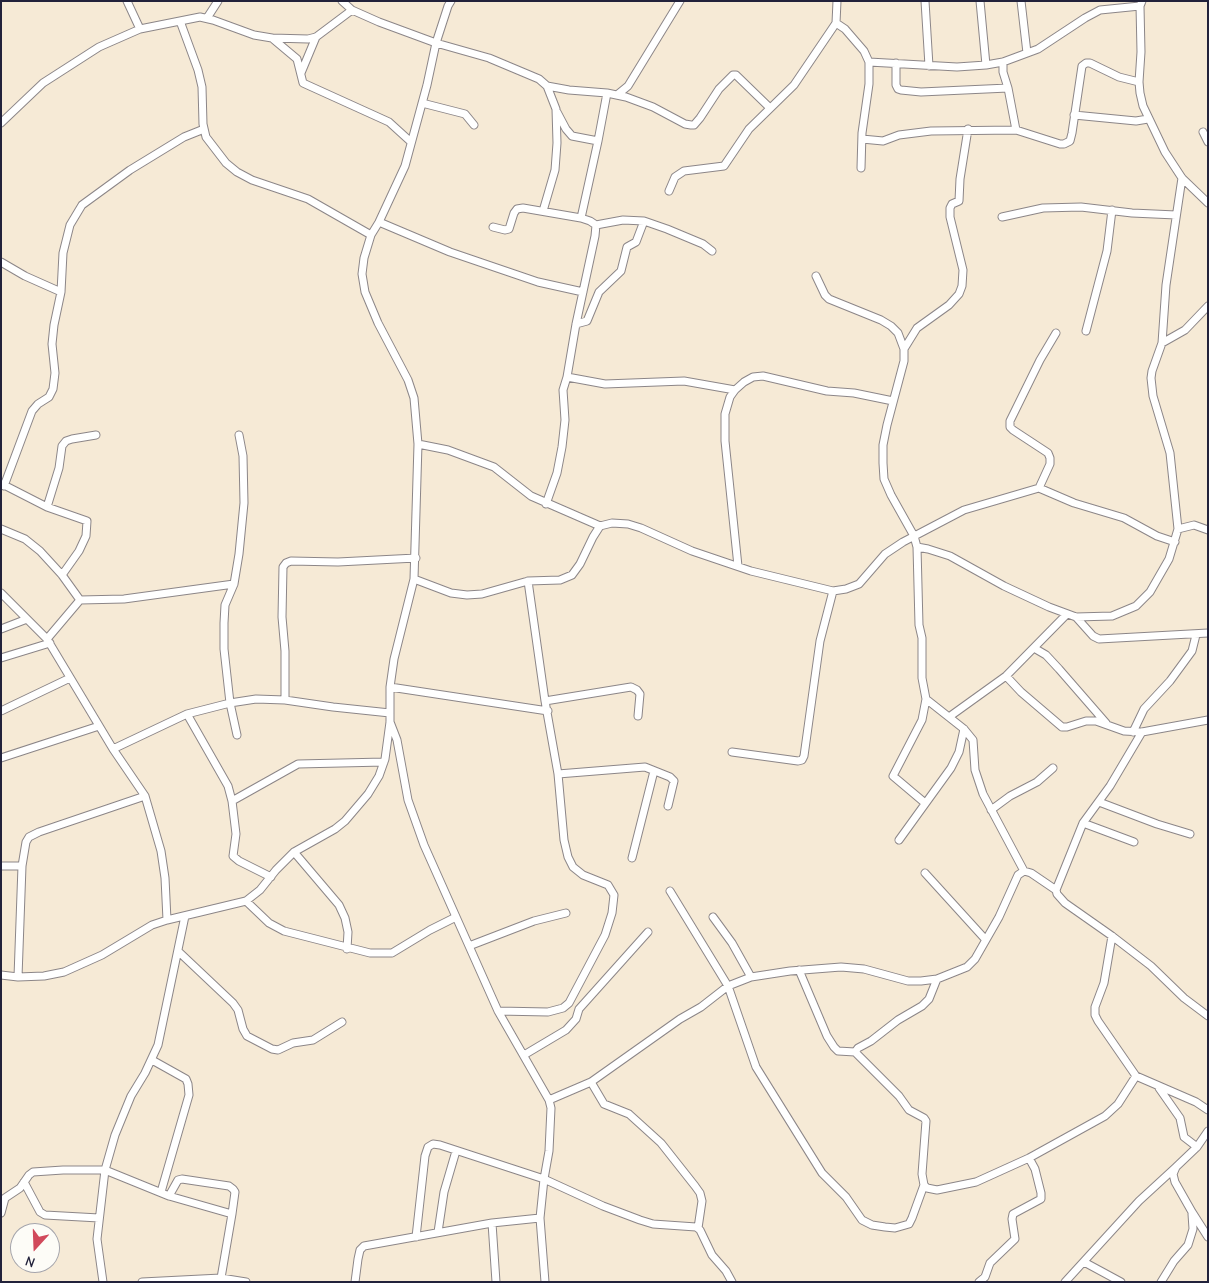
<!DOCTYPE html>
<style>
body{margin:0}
#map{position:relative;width:1209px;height:1283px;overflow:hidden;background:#f6ead6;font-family:"Comic Neue",sans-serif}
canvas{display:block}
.frame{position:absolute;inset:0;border:2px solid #22223b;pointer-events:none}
.north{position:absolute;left:10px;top:1223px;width:50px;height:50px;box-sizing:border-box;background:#fdfcf7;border:1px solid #a5a5ac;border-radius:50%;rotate:200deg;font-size:14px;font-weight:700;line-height:20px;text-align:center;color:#22223b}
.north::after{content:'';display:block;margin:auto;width:18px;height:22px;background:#d1495b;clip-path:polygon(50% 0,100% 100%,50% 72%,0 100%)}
</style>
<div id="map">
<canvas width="1209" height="1283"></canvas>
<div class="frame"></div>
<div class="north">N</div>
</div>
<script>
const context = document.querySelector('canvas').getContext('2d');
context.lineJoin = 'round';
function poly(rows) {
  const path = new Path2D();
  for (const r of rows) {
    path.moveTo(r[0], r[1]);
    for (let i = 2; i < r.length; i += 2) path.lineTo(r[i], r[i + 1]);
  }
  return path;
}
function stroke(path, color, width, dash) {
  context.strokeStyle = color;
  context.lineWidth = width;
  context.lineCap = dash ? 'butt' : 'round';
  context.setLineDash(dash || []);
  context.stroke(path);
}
const minor = poly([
 [127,1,140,29],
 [342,1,352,10,379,22,436,43,489,58,539,79,547,86,556,109,557,143,555,170,543,211],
 [837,1,836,23,845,29,864,51,869,62,869,84,862,133,861,168],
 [925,1,929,66],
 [980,1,986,65],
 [1021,1,1027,53],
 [1142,1,1140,6,1141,52,1139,82,1140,93,1143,106,1165,152,1182,178,1208,203],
 [207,18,218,1],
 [180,21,198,70,202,87,203,124,206,137,226,163,237,172,252,180,308,199,371,235],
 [272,38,308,39,316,37,352,10],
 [869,62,957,67,986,65,1003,62,1038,49,1085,18,1100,10,1140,6],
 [1003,62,1003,72,1008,88,1016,130],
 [896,63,896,85,898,89,901,90,921,92,1008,88],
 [301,73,316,37],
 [547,86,569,90,607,93,626,97,653,107,685,124,691,125,694,125,700,118,719,89,733,75,736,75,770,108],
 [617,95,628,86,680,1],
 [422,103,465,114,474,125],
 [557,112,566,129,572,136,598,141],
 [1074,115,1136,121,1148,119],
 [1,123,43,83,99,47,140,29,200,17,213,20,254,35,272,38,297,59,303,83,389,122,411,142],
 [968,129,960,179,959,201,952,204,950,208,950,217,963,270,962,286,959,294,949,305,917,328,904,349,904,361,887,425,883,445,883,463,884,479,891,495,914,536,917,547,919,625,922,638,922,678,926,699,964,729,973,740,975,770,983,794,1024,871],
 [1203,132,1208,142],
 [862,139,883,141,899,135,931,131,1016,130,1060,144,1064,144,1070,141,1072,133,1082,66,1086,63,1090,63,1119,77,1139,82],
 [669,191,675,177,684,171,724,166,749,129,794,85,836,23],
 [1002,217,1043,208,1081,207,1132,213,1176,215],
 [581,218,598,141,607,93],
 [379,222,450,252,538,282,583,292],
 [596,225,623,220,644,221,667,229,703,244,712,251],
 [493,227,505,230,509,229,514,213,517,209,523,208,581,218,590,221,596,225,595,236,576,324,567,377,563,390,565,420,562,447,557,473,546,504],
 [1,262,25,276,61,292],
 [816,276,825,295,829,299,881,320,891,326,898,333,904,349],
 [576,324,587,321,599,292,621,271,627,247,636,242,644,221],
 [1086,331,1107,251,1112,210],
 [1162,343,1185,330,1208,306],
 [567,377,605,384,684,381,735,390],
 [418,444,448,450,494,467,531,496,600,526],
 [2,484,47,507,87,521,86,536,79,551,62,575],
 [4,486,32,411,38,404,49,397,53,389,55,373,52,344,54,325,61,292,63,253,70,225,82,205,130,170,184,137,204,129],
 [1039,488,1050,464,1050,458,1048,453,1013,430,1010,427,1010,421,1040,360,1056,333],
 [47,507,59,468,62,446,66,441,72,439,96,435],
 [1,529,25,539,40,551,62,575,80,600],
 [1178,529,1194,525,1208,530],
 [917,547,928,549,950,556,1004,586,1049,607,1076,617,1112,616,1136,606,1150,592,1169,559,1178,529,1170,453,1153,396,1151,378,1152,371,1162,343,1166,285,1182,178],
 [738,566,725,441,725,414,730,397,735,390,744,382,753,377,763,376,827,391,854,393,893,401],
 [414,579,451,593,467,595,482,594,528,581,560,580,572,575,580,564,593,537,600,526,612,523,628,524,641,528,692,551,751,571,833,591,846,589,859,584,885,554,903,542,964,510,1039,488,1074,503,1124,518,1157,536,1175,542],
 [1,593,47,639,113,749,145,796,161,851,165,878,167,920],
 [1076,617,1093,636,1099,639,1208,633],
 [1,629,27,619],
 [47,639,80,600,124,599,234,584],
 [1034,648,1046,655,1059,669,1106,723],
 [1,658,50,643],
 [1006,676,1021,692,1062,727,1067,727,1086,721,1096,721,1124,731,1142,732,1208,720],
 [390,687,548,711],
 [285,700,285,651,282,617,283,567,286,563,291,561,338,562,416,558],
 [545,701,631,687,637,690,640,694,638,716],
 [1,711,70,678],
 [187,714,228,786,232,801,236,834,233,856,239,861,271,877],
 [949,717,1006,676,1066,615],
 [390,722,397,740,408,800,424,845,498,1011,549,1100,551,1108,549,1151,544,1179,540,1218,545,1282],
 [1133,732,1144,709,1170,681,1192,651,1196,635],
 [1142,732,1110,786,1083,823,1058,885,1056,890,1057,894,1065,903,1112,936,1151,966,1184,998,1208,1016],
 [237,735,230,703,224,649,224,623,225,605,234,584,239,554,244,503,243,456,239,435],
 [113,749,187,714,230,703,256,699,285,700,333,707,390,713],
 [732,752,798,761,802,760,804,756,820,641,833,591],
 [1,758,99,726],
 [558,774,645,767,670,777,674,781,668,806],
 [232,801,298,764,384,762],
 [1099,802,1157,824,1190,834],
 [925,803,893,776,922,720,926,699],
 [991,810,1010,796,1037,782,1053,768],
 [1083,823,1134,842],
 [899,840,951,768,959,752,964,729],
 [294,852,339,905,345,918,348,932,347,949],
 [632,858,654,771],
 [1,866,22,866],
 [925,873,985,939],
 [670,891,728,986,756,1067,822,1173,846,1197,862,1220,872,1225,885,1227,895,1228,909,1224,912,1218,924,1185],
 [246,901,269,923,284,931,370,953,392,953,430,930,456,917],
 [713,917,732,943,751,977],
 [1112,936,1104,983,1095,1007,1095,1015,1098,1021,1136,1076,1196,1102,1208,1110],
 [469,946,534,921,566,913],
 [179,952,233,1003,238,1010,243,1029,247,1036,272,1049,278,1050,293,1043,313,1040,342,1022],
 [799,970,827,1036,834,1047,838,1051,855,1052],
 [1,975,18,977,44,976,64,972,102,955,152,925,167,920,246,901,260,890,276,870,294,852,335,829,345,821,368,794,379,776,385,759,390,722,390,687,394,659,414,579,418,444,414,398,408,380,378,323,365,292,362,274,364,258,371,235,379,222,405,166,427,85,436,43,448,6,451,1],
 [18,977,22,866,26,842,29,837,39,832,145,796],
 [937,979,929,999,922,1006,898,1020,871,1041,858,1048,855,1052,899,1096,909,1110,924,1118,926,1121,922,1174,924,1185,927,1188,937,1190,976,1182,1029,1158,1105,1116,1118,1104,1136,1076],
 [498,1011,548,1012,563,1008,569,1003,605,935,612,913,614,895,608,885,583,875,573,867,568,857,564,840,558,774,545,701,528,581],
 [524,1055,566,1030,576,1019,579,1009,648,932],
 [152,1060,186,1079,188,1084,189,1095,161,1192],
 [591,1082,604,1104,629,1114,661,1143,695,1186,700,1193,702,1201,698,1228],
 [1159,1088,1180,1118,1184,1137,1197,1147],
 [549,1100,591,1082,680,1019,701,1007,728,986,751,977,790,971,841,967,864,969,908,981,921,981,937,979,967,967,975,959,999,917,1018,875,1024,871,1031,873,1056,890],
 [1208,1131,1197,1147,1176,1167,1173,1174,1175,1182,1192,1212,1208,1237],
 [24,1182,40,1212,45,1215,99,1218],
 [169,1196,178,1180,182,1179,229,1186,233,1189,235,1192,232,1214,221,1278],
 [1,1213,5,1198,20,1188,29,1175,33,1172,63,1170,105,1170,169,1196,232,1214],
 [492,1223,496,1282],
 [438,1232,444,1192,456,1151],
 [416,1237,425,1156,428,1147,433,1144,440,1145,544,1179,603,1206,640,1220,653,1224,696,1227,700,1230,712,1255,726,1271,732,1282],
 [1084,1262,1121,1282],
 [103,1282,97,1239,105,1170,115,1135,131,1096,145,1073,158,1045,185,916],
 [142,1282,221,1278,246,1282],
 [355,1282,358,1259,360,1250,364,1246,492,1223,540,1218],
 [979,1282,985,1277,990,1263,1015,1239,1012,1219,1013,1214,1041,1199,1041,1193,1035,1169,1029,1158],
 [1065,1282,1139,1201,1176,1167],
 [1161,1282,1174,1261,1188,1245,1193,1229,1192,1214]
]);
stroke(minor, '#8c8688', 9);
stroke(minor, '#fff', 7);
</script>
